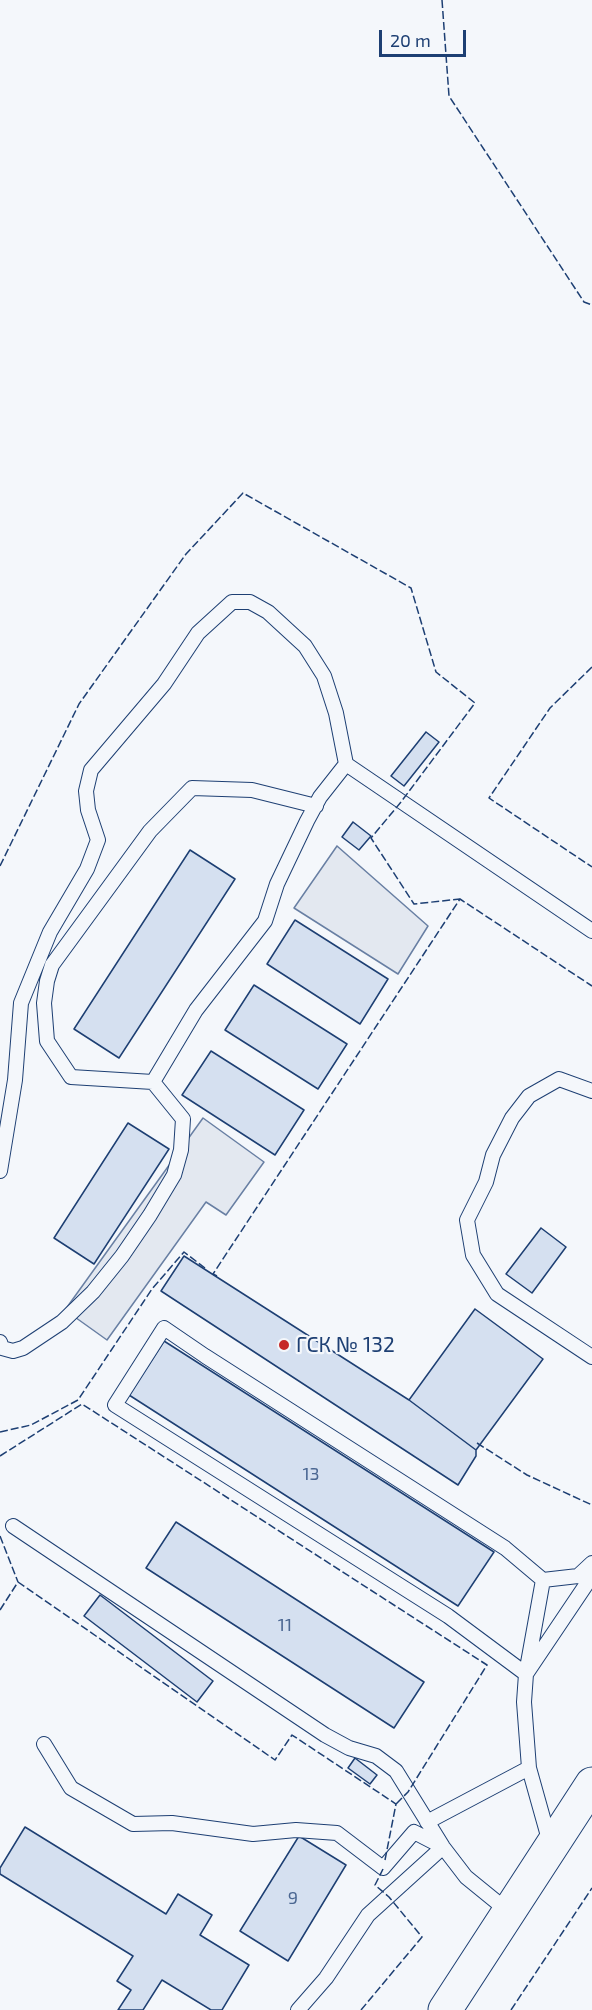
<!DOCTYPE html>
<meta charset="utf-8">
<style>
body{margin:0}
#map{position:relative;width:592px;height:2010px;overflow:hidden;background:#f4f7fb;font-family:"Exo 2",sans-serif}
canvas{display:block}
.scale{position:absolute;left:379px;top:30px;width:87px;height:27px;box-sizing:border-box;border:3px solid #1d3f73;border-top:0;padding-left:8px;font-size:18px;line-height:21px;white-space:nowrap;color:#1d3f73;-webkit-text-stroke:4px #f4f7fb;paint-order:stroke}
</style>
<div id="map">
<canvas width="592" height="2010"></canvas>
<div class="scale">20 m</div>
</div>
<script>
const context = document.querySelector('canvas').getContext('2d');
context.lineJoin = 'round';
function paint(path, color) {
  context.fillStyle = color;
  context.fill(path, 'evenodd');
}
function poly(rows) {
  const path = new Path2D();
  for (const r of rows) {
    path.moveTo(r[0], r[1]);
    for (let i = 2; i < r.length; i += 2) path.lineTo(r[i], r[i + 1]);
  }
  return path;
}
function stroke(path, color, width, dash) {
  context.strokeStyle = color;
  context.lineWidth = width;
  context.lineCap = dash ? 'butt' : 'round';
  context.setLineDash(dash || []);
  context.stroke(path);
}
function drawText(font, color, halo, rows, align = 'center') {
  context.font = font + ' "Exo 2",sans-serif';
  context.lineWidth = 4.5;
  context.setLineDash([]);
  context.textBaseline = 'middle';
  context.strokeStyle = halo;
  context.fillStyle = color;
  for (const [text, x, y, turn = 0] of rows) {
    context.save();
    context.translate(x, y);
    context.rotate((+turn || 0) * Math.PI / 180);
    context.textAlign = isNaN(turn) ? turn : align;
    if (halo) context.strokeText(text, 0, 0);
    context.fillText(text, 0, 0);
    context.restore();
  }
}
const parking = poly([
 [337,846,428,926,398,974,294,908,337,846],
 [203,1118,264,1162,226,1215,206,1202,107,1340,65,1310,203,1118]
]);
const building = poly([
 [426,732,439,742,404,786,391,776,426,732],
 [353,822,371,836,359,850,342,837,353,822],
 [190,850,235,879,119,1058,74,1029,190,850],
 [295,920,388,979,360,1024,267,964,295,920],
 [254,985,347,1044,318,1089,225,1030,254,985],
 [211,1051,304,1110,275,1155,182,1095,211,1051],
 [128,1123,169,1149,94,1264,54,1238,128,1123],
 [541,1228,566,1247,532,1293,506,1274,541,1228],
 [184,1256,409,1400,476,1450,476,1456,458,1485,161,1291,184,1256],
 [475,1309,543,1359,476,1450,409,1400,475,1309],
 [164,1341,494,1552,458,1606,129,1395,164,1341],
 [176,1522,424,1682,394,1728,146,1568,176,1522],
 [100,1595,213,1681,197,1702,84,1616,100,1595],
 [355,1758,377,1775,370,1784,348,1768,355,1758],
 [25,1827,166,1914,178,1894,212,1915,200,1935,249,1965,222,2010,211,2010,162,1980,143,2010,118,2010,131,1990,117,1981,133,1956,0,1874,0,1868,25,1827],
 [299,1836,346,1865,288,1961,240,1931,299,1836]
]);
const service = poly([
 [153,1082,71,1077,47,1041,44,1003,47,981,52,965,150,831,192,788,252,790,316,806],
 [592,1091,559,1079,529,1096,512,1118,493,1155,486,1182,467,1220,473,1255,497,1294,592,1357],
 [0,1171,15,1080,21,1003,50,932,87,869,98,840,88,810,86,791,91,770,164,684,198,633,232,602,250,602,268,612,305,646,324,676,336,713,346,764,592,931],
 [0,1342,2,1348,13,1351,23,1348,62,1322,93,1292,122,1256,150,1215,174,1175,181,1150,183,1119,153,1082,196,1010,265,921,277,884,307,821,320,797,346,764],
 [13,1526,325,1735,349,1748,376,1756,396,1771,443,1847,466,1877,509,1912],
 [543,1580,578,1576,592,1563],
 [44,1744,71,1788,133,1824,172,1823,253,1834,296,1830,337,1833,383,1868,414,1832,443,1847,368,1915,326,1978,298,2010],
 [427,1822,529,1768],
 [550,1843,529,1768,524,1702,526,1674,543,1580,505,1548,205,1356,164,1328,115,1405,448,1616,526,1674,592,1576]
]);
const tertiary = poly([
 [445,2010,592,1784]
]);
const fence = poly([
 [442,0,449,96,584,302,592,305],
 [592,667,550,708,489,798,592,867],
 [0,866,79,704,186,554,243,493,411,588,436,672,475,703,401,802,371,838,414,904,460,899],
 [217,1276,213,1274,460,899,592,986],
 [0,1432,31,1425,78,1400,152,1289,184,1252,205,1268],
 [477,1443,527,1475,592,1505],
 [0,1456,82,1404,487,1665,408,1792,396,1804],
 [0,1536,18,1582],
 [0,1610,18,1582,275,1760,292,1735,396,1804,385,1860],
 [361,2010,422,1937,389,1897,375,1885,383,1869],
 [511,2010,592,1888]
]);
const markers = [
 [284,1345,6,"#c62828"]
];
const numberNames = [
 ["13",311,1474],
 ["11",285,1625],
 ["9",293,1898]
];
const poiNames = [
 ["ГСК № 132",296,1345]
];
paint(parking, '#e3e8f0');
stroke(parking, '#687fa3', 1.5);
paint(building, '#d5e0f0');
stroke(building, '#1d3f73', 1.5);
stroke(service, '#1d3f73', 16);
stroke(tertiary, '#1d3f73', 35);
stroke(service, '#f4f7fb', 14);
stroke(tertiary, '#f4f7fb', 33);
stroke(fence, '#1d3f73', 1.5, [8, 3]);
for (const [x, y, r, color] of markers) {
  const dot = new Path2D();
  dot.arc(x, y, r, 0, 2 * Math.PI);
  context.fillStyle = color;
  context.fill(dot);
  stroke(dot, '#f4f7fb', 2);
}
drawText('18px', '#4b6792', null, numberNames);
drawText('21px', '#1d3f73', '#f4f7fb', poiNames, 'left');
</script>
